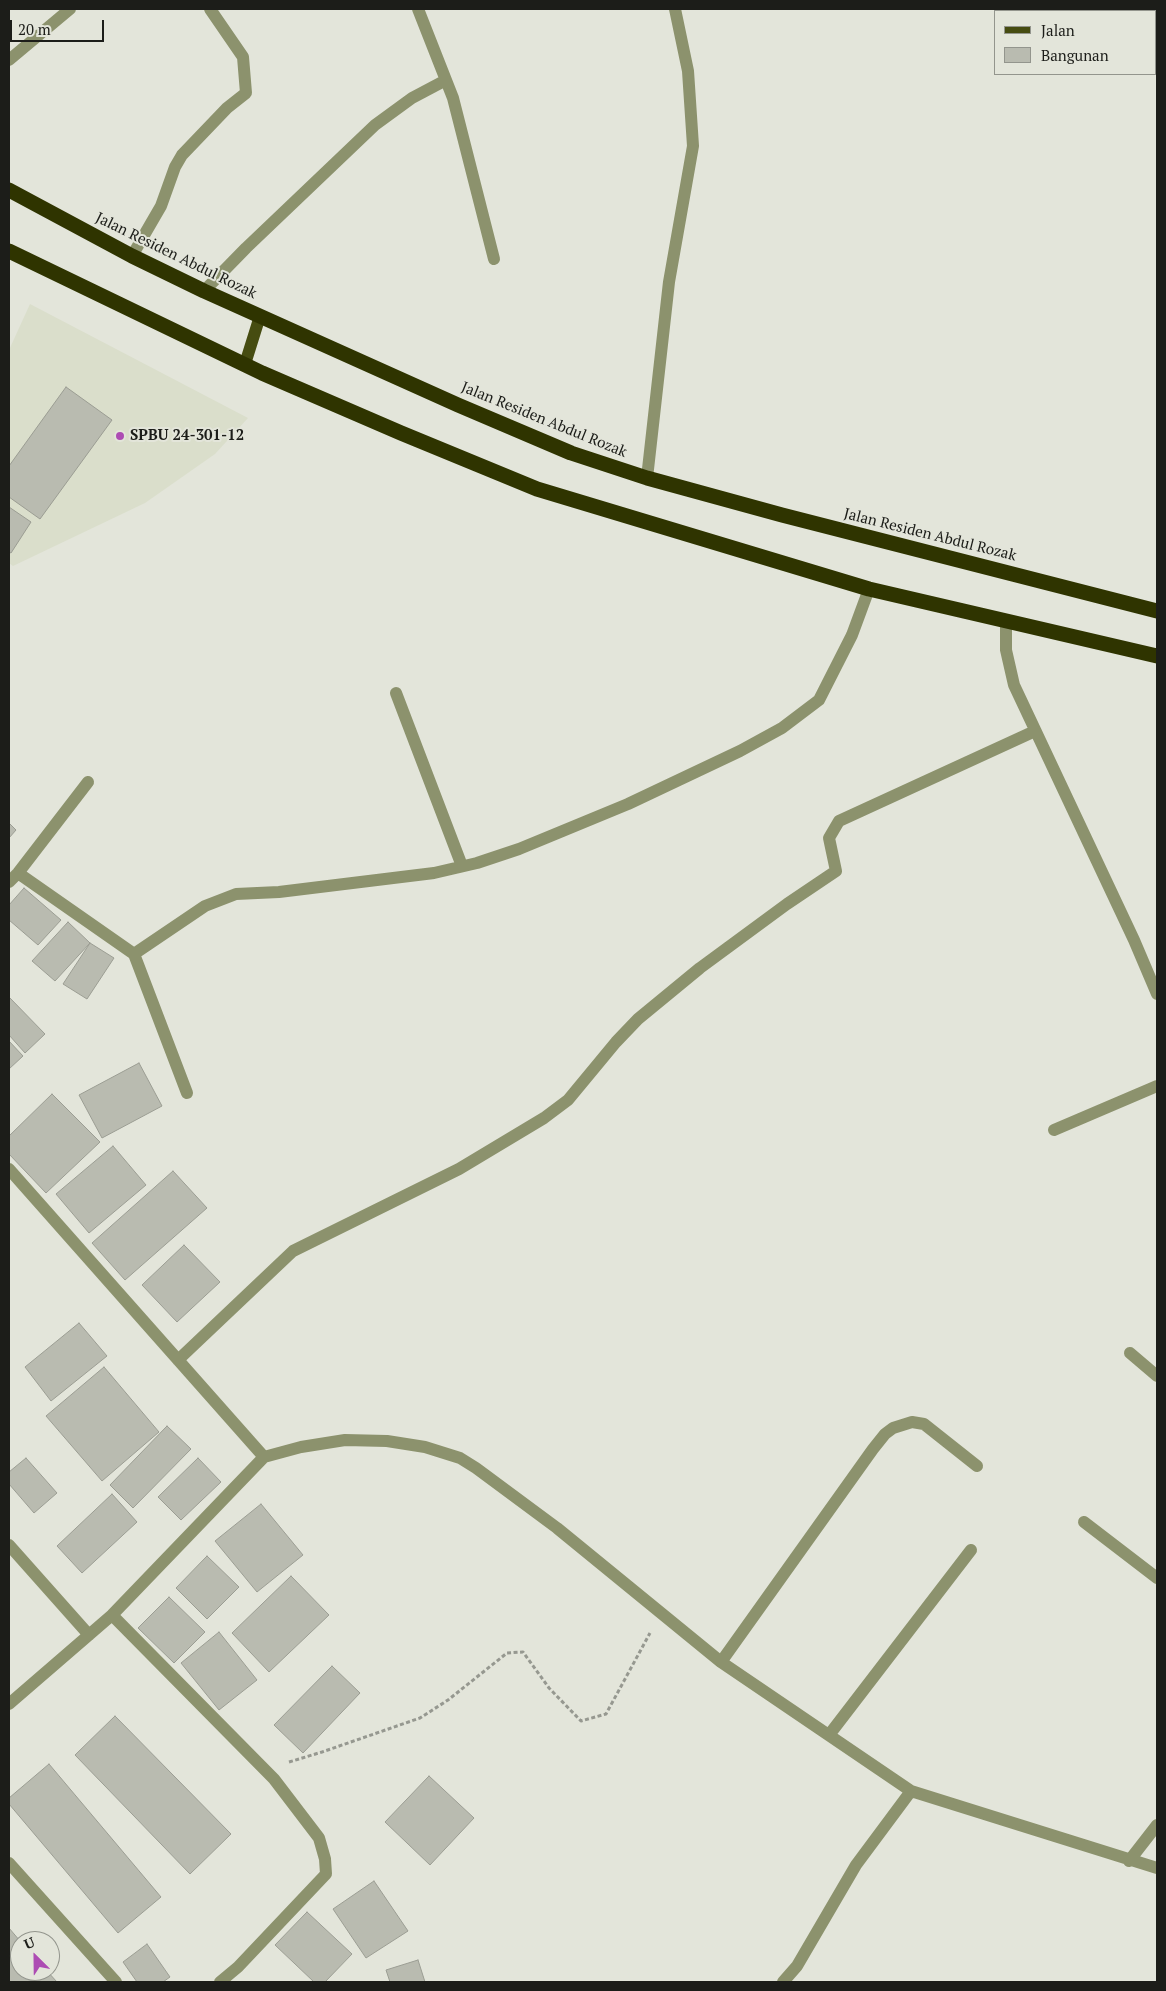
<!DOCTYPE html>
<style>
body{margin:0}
#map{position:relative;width:1166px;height:1991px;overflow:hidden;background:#e3e5da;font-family:"PT Serif",serif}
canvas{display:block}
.frame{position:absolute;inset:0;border:10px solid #1c1d19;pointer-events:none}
.legend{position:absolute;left:994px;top:10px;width:162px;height:65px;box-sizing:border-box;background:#e3e5da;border:1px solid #93958d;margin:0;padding:6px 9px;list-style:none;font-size:15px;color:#1c1d19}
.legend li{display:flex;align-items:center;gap:10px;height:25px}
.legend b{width:25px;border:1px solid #93958d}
.north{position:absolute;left:10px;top:1931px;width:50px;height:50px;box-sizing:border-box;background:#e3e5da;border:1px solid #93958d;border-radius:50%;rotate:337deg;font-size:14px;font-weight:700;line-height:20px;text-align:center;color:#1c1d19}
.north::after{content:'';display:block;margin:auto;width:18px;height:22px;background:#ad4cb3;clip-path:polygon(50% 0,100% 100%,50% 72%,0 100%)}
.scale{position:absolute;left:10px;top:20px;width:94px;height:22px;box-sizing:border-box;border:2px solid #1c1d19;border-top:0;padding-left:6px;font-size:15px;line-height:18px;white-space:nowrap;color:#1c1d19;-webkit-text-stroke:4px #e3e5da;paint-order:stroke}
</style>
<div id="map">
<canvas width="1166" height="1991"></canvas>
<div class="frame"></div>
<ul class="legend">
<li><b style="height:6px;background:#464c11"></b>Jalan</li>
<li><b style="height:14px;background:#b9bbb0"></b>Bangunan</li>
</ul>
<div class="north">U</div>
<div class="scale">20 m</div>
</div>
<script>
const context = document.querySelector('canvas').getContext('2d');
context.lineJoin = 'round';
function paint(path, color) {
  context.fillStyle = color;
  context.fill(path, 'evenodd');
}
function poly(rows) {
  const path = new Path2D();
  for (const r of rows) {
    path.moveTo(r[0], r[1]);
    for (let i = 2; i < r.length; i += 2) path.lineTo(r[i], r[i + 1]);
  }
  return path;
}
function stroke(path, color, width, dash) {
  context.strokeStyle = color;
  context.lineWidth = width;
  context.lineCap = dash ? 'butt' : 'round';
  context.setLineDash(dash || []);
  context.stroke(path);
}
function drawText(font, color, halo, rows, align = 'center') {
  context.font = font + ' "PT Serif",serif';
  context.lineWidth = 4;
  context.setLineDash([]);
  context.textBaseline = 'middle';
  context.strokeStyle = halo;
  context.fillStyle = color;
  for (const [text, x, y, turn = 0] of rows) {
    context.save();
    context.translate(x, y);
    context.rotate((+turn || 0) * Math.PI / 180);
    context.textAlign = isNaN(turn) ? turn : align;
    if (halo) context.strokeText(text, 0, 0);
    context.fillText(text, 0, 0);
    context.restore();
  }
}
const built = poly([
 [30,304,248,418,215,454,145,503,13,566,9,563,9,350]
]);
const building = poly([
 [66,387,112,420,40,519,9,497,9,466,66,387],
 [9,507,31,522,11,553,9,552,9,507],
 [9,823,16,830,9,838,9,823],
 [24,888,61,920,38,945,9,920,9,905,24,888],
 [68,922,90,943,55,981,32,961,68,922],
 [90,943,114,958,87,999,63,984,90,943],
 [9,997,45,1034,25,1053,9,1035,9,997],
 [9,1041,23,1056,9,1069,9,1041],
 [139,1063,162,1106,102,1138,79,1095,139,1063],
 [52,1094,100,1142,46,1193,9,1154,9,1136,52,1094],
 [113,1146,146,1185,89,1233,56,1194,113,1146],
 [173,1171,207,1208,125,1280,92,1243,173,1171],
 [184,1245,220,1282,177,1322,142,1285,184,1245],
 [79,1323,107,1356,51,1401,25,1367,79,1323],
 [104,1367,159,1432,102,1481,46,1416,104,1367],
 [167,1426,191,1449,133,1508,110,1485,167,1426],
 [26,1458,57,1493,34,1513,9,1484,9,1472,26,1458],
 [198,1458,221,1482,181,1520,158,1497,198,1458],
 [112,1494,137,1522,82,1573,57,1546,112,1494],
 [261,1504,303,1555,257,1592,215,1541,261,1504],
 [207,1556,239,1587,207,1619,176,1588,207,1556],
 [291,1576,329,1615,269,1672,232,1633,291,1576],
 [169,1597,205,1632,174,1663,138,1628,169,1597],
 [219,1632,257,1680,219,1710,181,1663,219,1632],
 [332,1666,360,1693,303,1753,274,1725,332,1666],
 [115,1716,231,1834,190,1874,75,1755,115,1716],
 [49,1764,161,1897,118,1933,9,1804,9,1798,49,1764],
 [429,1776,474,1818,430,1865,385,1822,429,1776],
 [374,1881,408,1931,366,1958,333,1909,374,1881],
 [307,1912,352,1954,325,1982,314,1982,275,1945,307,1912],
 [9,1928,20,1941,20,1971,47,1971,57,1982,9,1982,9,1928],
 [147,1944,170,1977,163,1982,137,1982,123,1962,147,1944],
 [418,1960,425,1982,390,1982,386,1970,418,1960]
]);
const path = poly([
 [289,1762,322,1752,420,1718,448,1700,507,1653,523,1652,549,1688,581,1721,606,1714,650,1633]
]);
const lane = poly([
 [647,478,669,282,693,146,688,71,675,9]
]);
const street = poly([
 [418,9,453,98,494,259],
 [9,60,70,9],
 [132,256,161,206,175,167,182,155,227,108,246,93,243,57,210,9],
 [204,291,246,248,375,125,412,98,446,80],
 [1006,622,1006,650,1014,685,1134,940,1157,994],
 [396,693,462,866],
 [18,873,134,954,205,906,236,894,279,892,434,873,477,863,519,849,628,804,740,751,782,728,819,700,852,635,869,589],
 [9,882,18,873,88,782],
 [134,954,187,1093],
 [1054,1130,1157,1086],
 [9,1169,264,1457],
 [1130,1353,1157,1376],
 [178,1360,293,1251,459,1169,544,1118,568,1100,616,1042,638,1019,700,968,787,904,836,871,829,838,839,821,1035,731],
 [1084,1522,1157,1578],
 [9,1545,89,1635],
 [112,1615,274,1779,319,1838,325,1859,326,1874,238,1967,220,1982],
 [721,1662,873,1449,885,1434,893,1428,912,1422,924,1424,977,1466],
 [9,1704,112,1615,264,1457,301,1447,345,1440,387,1441,425,1447,460,1458,476,1468,557,1528,721,1662,911,1791,1157,1868],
 [829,1735,971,1550],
 [1129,1861,1157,1825],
 [9,1863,116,1982],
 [783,1982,797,1966,856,1865,911,1791]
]);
const primary = poly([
 [245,364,260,316]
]);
const highway = poly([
 [9,190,132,256,204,291,458,405,571,453,647,478,782,515,1157,611],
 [9,251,262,373,401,433,537,489,869,589,1157,656]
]);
const markers = [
 [120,436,5,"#ad4cb3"]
];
const streetNames = [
 ["Jalan Residen Abdul Rozak",176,256,26],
 ["Jalan Residen Abdul Rozak",544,420,22],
 ["Jalan Residen Abdul Rozak",930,535,14]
];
const poiNames = [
 ["SPBU 24-301-12",130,436]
];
paint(built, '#dadecb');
paint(building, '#b9bbb0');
stroke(building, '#9b9d93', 1);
stroke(path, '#969890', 3, [4, 2.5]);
stroke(lane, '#8c926d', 12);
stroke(street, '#8c926d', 12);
stroke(primary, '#464c11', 12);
stroke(highway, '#2f3400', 15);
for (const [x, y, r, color] of markers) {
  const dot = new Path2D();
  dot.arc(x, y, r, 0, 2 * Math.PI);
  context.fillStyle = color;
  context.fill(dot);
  stroke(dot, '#e3e5da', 2);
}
drawText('15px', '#1c1d19', '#e3e5da', streetNames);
drawText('bold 15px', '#1c1d19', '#e3e5da', poiNames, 'left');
</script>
